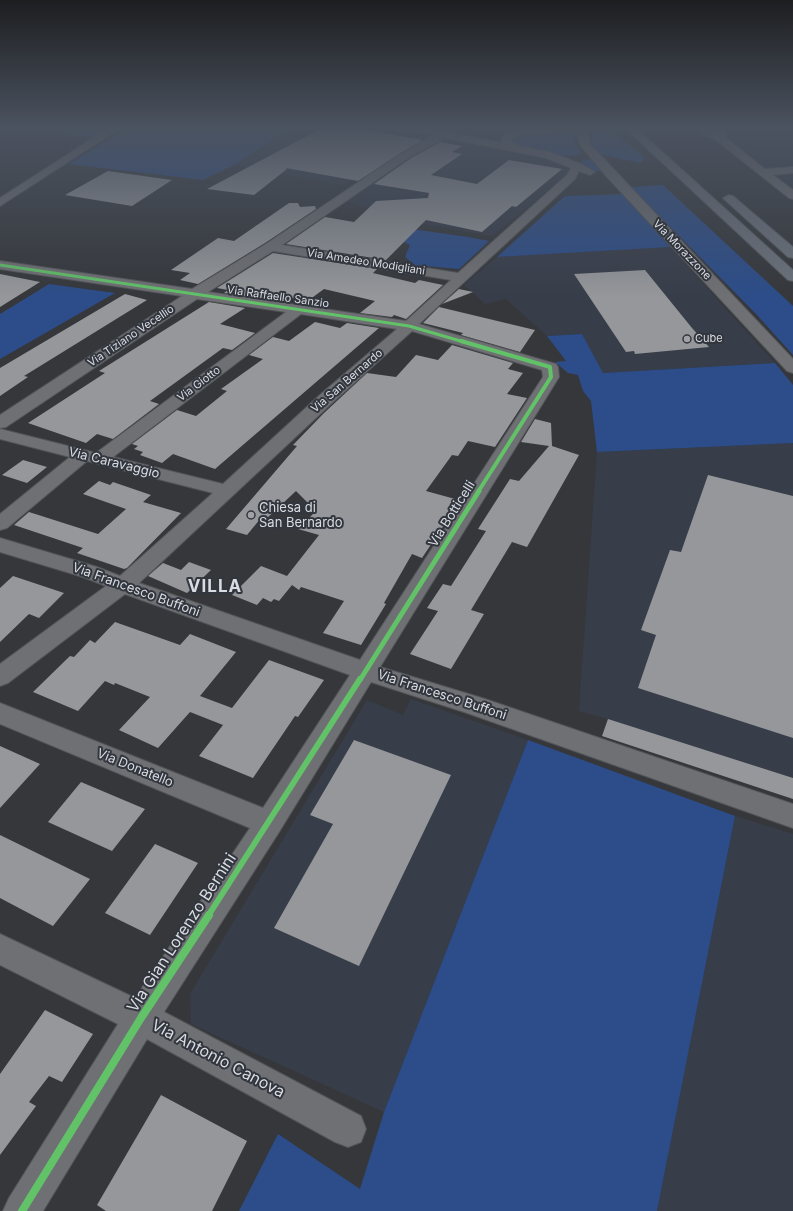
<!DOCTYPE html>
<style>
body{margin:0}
canvas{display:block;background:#35373b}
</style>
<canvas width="793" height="1211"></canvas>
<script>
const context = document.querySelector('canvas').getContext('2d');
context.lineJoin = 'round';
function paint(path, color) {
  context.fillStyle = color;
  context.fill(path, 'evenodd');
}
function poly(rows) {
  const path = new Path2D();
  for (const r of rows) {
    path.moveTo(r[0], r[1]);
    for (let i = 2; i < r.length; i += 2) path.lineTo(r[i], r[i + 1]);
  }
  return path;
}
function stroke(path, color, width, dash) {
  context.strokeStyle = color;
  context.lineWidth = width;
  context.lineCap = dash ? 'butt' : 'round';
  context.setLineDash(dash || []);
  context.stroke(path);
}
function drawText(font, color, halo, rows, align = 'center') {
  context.font = font + ' Inter,sans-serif';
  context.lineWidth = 4;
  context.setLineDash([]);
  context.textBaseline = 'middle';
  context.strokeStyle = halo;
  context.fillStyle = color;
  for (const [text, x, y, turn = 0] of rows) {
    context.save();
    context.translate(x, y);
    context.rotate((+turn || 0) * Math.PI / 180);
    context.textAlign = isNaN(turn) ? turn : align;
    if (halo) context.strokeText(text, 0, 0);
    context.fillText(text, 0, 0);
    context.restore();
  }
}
const built = poly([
 [291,127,384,127,429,134,430,136,427,139,416,141,342,185,234,165],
 [420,127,556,127,449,133],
 [705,127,793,127,793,192,709,128],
 [450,138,559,162,569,165,572,170,492,236,406,221,346,201,439,140],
 [670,247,775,363,603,373,582,334,547,336,506,299,485,304,464,285,497,257],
 [793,443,793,799,602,736,608,719,579,711,597,452],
 [411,699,528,740,384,1112,191,1024,190,994,367,700,403,715],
 [735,816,793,834,793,1211,657,1211]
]);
const green = poly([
 [31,127,109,127,95,138],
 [129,127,291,127,234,165,203,180,69,164],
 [611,130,645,158,640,163,599,154,591,148,590,140,596,132],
 [575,132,578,134,574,138,574,142,580,149,580,154,576,156,554,155,518,146,511,142,515,138,521,134],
 [584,159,593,160,602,170,595,172,583,167,580,165],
 [663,185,793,306,793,355,756,314,631,187],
 [623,194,670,247,497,257,565,196],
 [405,228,468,237,489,241,459,269,415,265,405,257,410,245,389,234],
 [49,284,115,293,0,359,0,314],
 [582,334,603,373,775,363,793,385,793,443,597,452,591,401,583,391,578,375,568,373,555,362,566,361,547,336],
 [528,740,735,816,657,1211,239,1211,278,1134,360,1189,384,1112]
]);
const building = poly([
 [324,127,345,127,423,140,358,181,286,168,287,169,254,195,207,189],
 [440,142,462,146,452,152,462,154,431,175,477,184,509,160,562,169,516,207,512,206,482,232,426,220,386,260,286,244,325,217,354,222,376,201,428,198,429,193,374,184,411,158],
 [108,171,172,180,132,206,65,195],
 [289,203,298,203,300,207,315,206,316,209,265,243,198,284,180,280,190,273,171,270,218,238,234,241],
 [273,253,377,269,373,273,415,283,419,280,443,285,406,319,394,315,392,317,360,313,375,301,324,289,309,300,265,295,260,298,224,293,228,290,217,288],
 [645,270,692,328,709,347,635,354,634,351,626,352,574,274],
 [0,274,40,282,0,307],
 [459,289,473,292,442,304],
 [125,294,147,300,24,376,28,377,0,396,0,368],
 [209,302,245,308,220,324,255,333,232,350,223,348,150,401,159,404,113,439,97,434,86,443,28,423,105,373,99,371],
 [439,307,535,330,520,352,461,335,463,333,423,323],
 [315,322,340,328,347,323,379,328,215,469,173,454,162,463,140,455,143,452,134,449,138,446,132,444,177,410,196,416,227,391,221,389,263,359,249,355,273,337,289,341],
 [452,345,513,363,508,369,523,373,507,394,527,398,495,447,468,441,458,456,452,455,426,491,455,499,449,508,454,510,422,558,412,554,384,603,386,604,361,645,323,633,344,601,301,587,299,590,292,585,279,601,274,599,271,602,263,598,257,605,232,595,261,566,287,576,319,535,298,529,316,511,296,491,265,520,261,518,247,535,226,529,297,446,293,445,324,413,367,373,396,377,416,355,438,360],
 [535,419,551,423,552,446,579,455,527,547,512,542,471,610,484,614,451,669,410,654,438,611,427,608,443,584,451,586,486,531,478,529,510,479,519,481,549,446,521,442],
 [23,460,47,467,27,483,2,475],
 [708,475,793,496,793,738,638,688,656,635,641,630,670,550,681,552],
 [99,481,110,485,113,482,151,495,143,502,181,513,127,568,124,569,77,553,83,548,14,525,29,512,98,534,126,509,83,494],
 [189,562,211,570,187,593,148,576,163,563,181,570],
 [13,576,64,593,39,618,29,614,0,642,0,588],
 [115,622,180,645,190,634,236,652,200,696,232,708,269,660,324,680,298,717,295,716,253,778,199,756,223,725,190,712,158,748,119,730,150,697,115,683,114,685,105,681,78,711,33,692,70,656,74,657,90,640,95,643],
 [608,719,793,778,793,799,602,736],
 [354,740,451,775,359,966,274,928,333,824,310,815],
 [0,746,40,764,0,808],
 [81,782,145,809,112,851,48,822],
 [0,835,90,879,53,926,0,898],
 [155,844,198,863,150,935,105,913],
 [45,1010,93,1034,62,1082,49,1076,29,1102,36,1106,0,1155,0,1074],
 [161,1095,247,1141,212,1211,106,1211,97,1205]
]);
const minor = poly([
 [110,127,122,127,0,206,0,198,110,127],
 [401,127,422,127,501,143,503,135,519,129,598,127,596,129,585,130,588,134,590,144,793,359,793,373,787,371,607,177,580,145,578,134,575,131,521,135,511,139,511,141,516,145,553,153,581,164,595,172,590,175,579,171,575,179,419,324,556,364,558,367,559,377,380,667,485,699,793,804,793,828,467,713,371,682,279,832,164,1012,361,1116,366,1129,361,1142,348,1147,335,1142,147,1039,43,1211,3,1211,9,1198,118,1024,0,965,0,934,135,998,250,828,0,724,0,703,263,808,350,675,125,594,8,683,0,686,0,664,106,586,83,577,0,552,0,538,97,567,120,576,213,493,87,461,7,528,0,530,0,514,70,457,0,439,0,429,96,453,286,312,197,299,6,427,0,428,0,415,182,296,0,269,0,261,192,289,266,244,402,153,434,135,403,129,401,127],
 [445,138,546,158,571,168,567,175,458,273,282,245,410,157,445,138],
 [273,251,451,280,406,321,208,292,273,251],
 [301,314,397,329,321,394,223,484,113,457,301,314],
 [412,331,542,370,543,377,360,660,139,583,333,402,412,331],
 [692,127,705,127,715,132,713,127,723,127,726,134,725,137,765,169,793,167,793,173,773,175,793,190,793,199,789,198,716,140,692,127]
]);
const highway = poly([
 [624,127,635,127,793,270,793,281,788,280,624,127],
 [729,195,733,196,793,247,793,258,788,257,725,200,723,198,729,195]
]);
const cyclewayFar4 = poly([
 [0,265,409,326,464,342]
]);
const cyclewayFar3 = poly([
 [461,341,550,367,551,377,478,492]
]);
const cyclewayFar2 = poly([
 [360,680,479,491]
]);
const cyclewayFar1 = poly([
 [208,916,360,679]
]);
const cycleway = poly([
 [22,1211,141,1018,209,915]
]);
const markers = [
 [687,339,4,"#a0a2a7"],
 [251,515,4,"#a0a2a7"]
];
const farStreetnames = [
 ["Via Morazzone",682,250,46],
 ["Via Amedeo Modigliani",366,262,9],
 ["Via Raffaello Sanzio",278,297,8],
 ["Via Tiziano Vecellio",131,336,-34],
 ["Via San Bernardo",347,381,-41],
 ["Via Giotto",199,384,-37]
];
const farPoinames = [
 ["Cube",695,339]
];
const streetNames = [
 ["Via Caravaggio",114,463,14],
 ["Via Botticelli",452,514,-58],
 ["Via Francesco Buffoni",136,590,20],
 ["Via Francesco Buffoni",442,695,18],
 ["Via Donatello",135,768,22]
];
const poiNames = [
 ["Chiesa di",259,508],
 ["San Bernardo",259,523]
];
const nearStreetnames = [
 ["Via Gian Lorenzo Bernini",182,933,-57],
 ["Via Antonio Canova",218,1059,28]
];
const districtNames = [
 ["VILLA",215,587]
];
paint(built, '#373d49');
paint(green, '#2c4d89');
paint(building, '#95979a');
stroke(minor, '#525558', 2);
stroke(highway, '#525558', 2);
paint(minor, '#6f7073');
paint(highway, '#6c727b');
stroke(cyclewayFar4, '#61c268', 3);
stroke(cyclewayFar3, '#61c268', 4);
stroke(cyclewayFar2, '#61c268', 5);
stroke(cyclewayFar1, '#61c268', 6);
stroke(cycleway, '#61c268', 8);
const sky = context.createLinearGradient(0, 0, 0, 297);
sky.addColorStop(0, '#1d1e20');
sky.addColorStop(0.43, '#4b5360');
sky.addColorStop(1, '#4b536000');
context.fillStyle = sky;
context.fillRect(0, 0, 793, 297);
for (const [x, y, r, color] of markers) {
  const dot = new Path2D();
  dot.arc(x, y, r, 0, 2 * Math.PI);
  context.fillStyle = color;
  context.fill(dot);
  stroke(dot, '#32363e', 1.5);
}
drawText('11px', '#d9dce1', '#32363e', farStreetnames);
drawText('11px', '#d9dce1', '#32363e', farPoinames, 'left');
drawText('13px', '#d9dce1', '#32363e', streetNames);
drawText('13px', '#d9dce1', '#32363e', poiNames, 'left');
drawText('16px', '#d9dce1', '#32363e', nearStreetnames);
context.letterSpacing = '1px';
drawText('bold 17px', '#d9dce1', '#32363e', districtNames);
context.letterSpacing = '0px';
</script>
